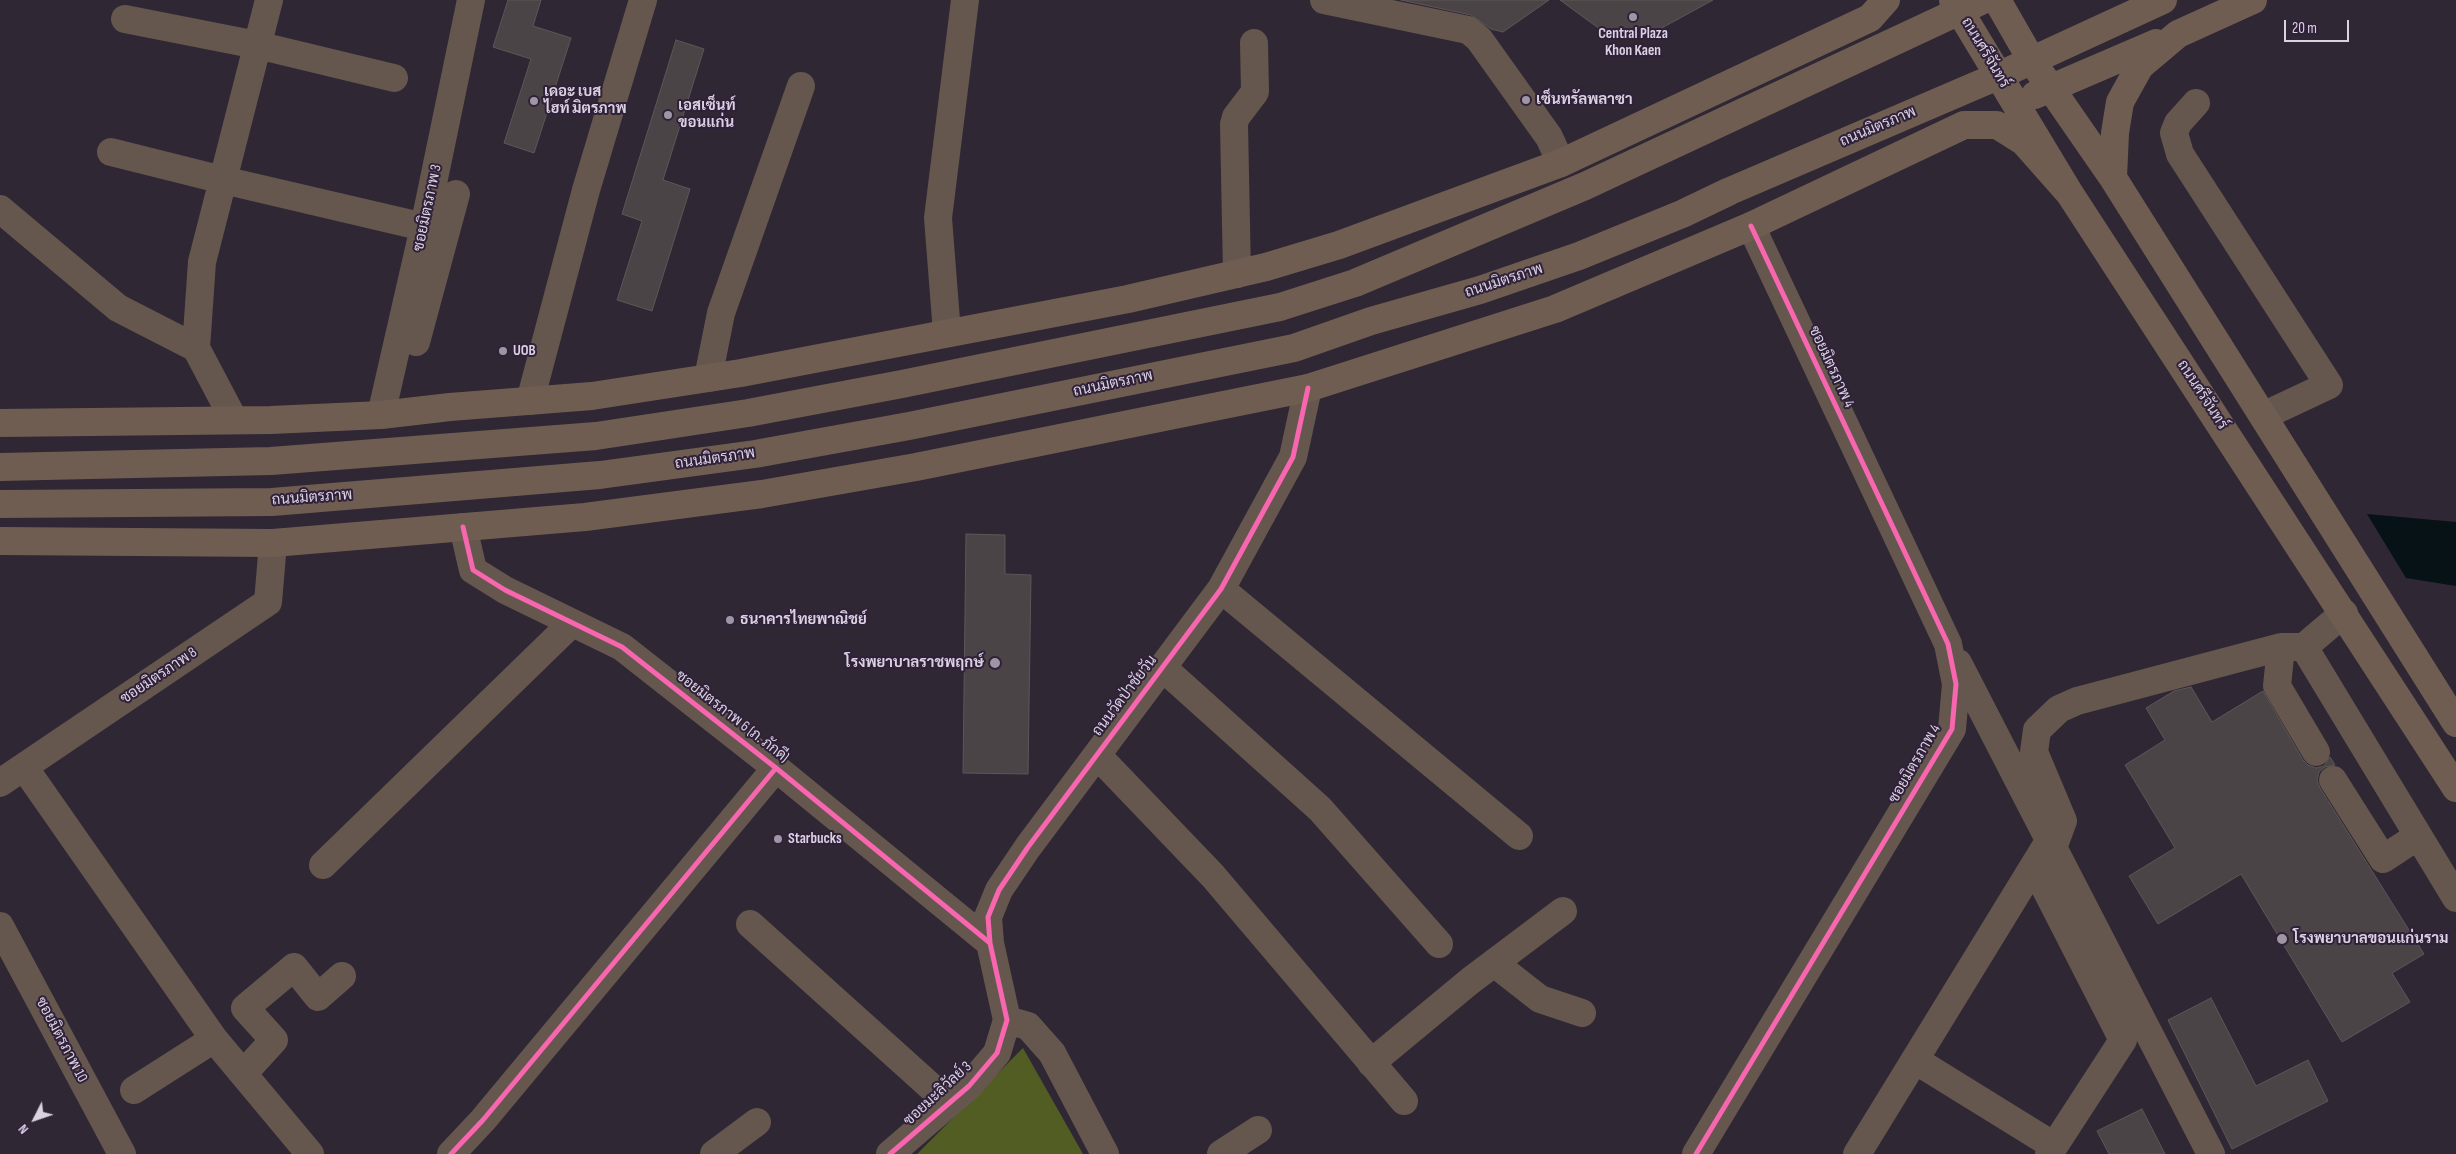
<!DOCTYPE html>
<meta charset="utf-8">
<style>
body{margin:0}
#map{position:relative;width:2456px;height:1154px;overflow:hidden;background:#2f2734;font-family:"Sofia Sans Condensed",sans-serif}
canvas{display:block}
.north{position:absolute;left:10px;top:1094px;width:50px;height:50px;-webkit-text-stroke:4px #30213a;paint-order:stroke;rotate:229deg;font-size:14px;font-weight:700;line-height:20px;text-align:center;color:#dad1e1}
.north::after{content:'';display:block;margin:auto;width:18px;height:22px;background:#dad1e1;clip-path:polygon(50% 0,100% 100%,50% 72%,0 100%)}
.scale{position:absolute;left:2284px;top:20px;width:65px;height:22px;box-sizing:border-box;border:2px solid #dad1e1;border-top:0;padding-left:6px;font-size:15px;line-height:18px;white-space:nowrap;color:#dad1e1;-webkit-text-stroke:4px #30213a;paint-order:stroke}
</style>
<div id="map">
<canvas width="2456" height="1154"></canvas>
<div class="north">N</div>
<div class="scale">20 m</div>
</div>
<script>
const context = document.querySelector('canvas').getContext('2d');
context.lineJoin = 'round';
function paint(path, color) {
  context.fillStyle = color;
  context.fill(path, 'evenodd');
}
function poly(rows) {
  const path = new Path2D();
  for (const r of rows) {
    path.moveTo(r[0], r[1]);
    for (let i = 2; i < r.length; i += 2) path.lineTo(r[i], r[i + 1]);
  }
  return path;
}
function stroke(path, color, width, dash) {
  context.strokeStyle = color;
  context.lineWidth = width;
  context.lineCap = dash ? 'butt' : 'round';
  context.setLineDash(dash || []);
  context.stroke(path);
}
function drawText(font, color, halo, rows, align = 'center') {
  context.font = font + ' "Sofia Sans Condensed",Sarabun,sans-serif';
  context.lineWidth = 4;
  context.setLineDash([]);
  context.textBaseline = 'middle';
  context.strokeStyle = halo;
  context.fillStyle = color;
  for (const [text, x, y, turn = 0] of rows) {
    context.save();
    context.translate(x, y);
    context.rotate((+turn || 0) * Math.PI / 180);
    context.textAlign = isNaN(turn) ? turn : align;
    if (halo) context.strokeText(text, 0, 0);
    context.fillText(text, 0, 0);
    context.restore();
  }
}
const forest = poly([
 [1023,1048,1083,1154,917,1154]
]);
const water = poly([
 [2367,514,2456,522,2456,586,2406,578]
]);
const building = poly([
 [508,0,541,0,533,26,571,38,534,153,504,143,531,59,493,47,508,0],
 [1401,0,1549,0,1503,32,1491,29,1471,15,1401,0],
 [1560,0,1713,0,1658,30,1638,35,1623,36,1597,27,1560,0],
 [676,40,704,49,663,180,690,189,652,311,617,300,642,221,622,214,676,40],
 [966,534,1005,535,1005,574,1031,575,1028,774,963,773,966,534],
 [2191,687,2212,722,2263,691,2303,760,2308,765,2316,768,2324,766,2330,757,2335,765,2325,767,2319,772,2317,780,2320,788,2424,954,2392,973,2410,1002,2342,1042,2241,874,2158,924,2129,876,2175,848,2125,765,2165,740,2146,708,2174,691,2191,687],
 [2211,998,2256,1086,2308,1060,2328,1101,2232,1149,2168,1020,2211,998],
 [2142,1109,2165,1154,2109,1154,2097,1131,2142,1109]
]);
const minor = poly([
 [1324,0,1468,30,1479,39,1549,137,1561,163],
 [125,19,257,45,394,78],
 [2196,103,2178,123,2174,133,2180,154,2329,385,2263,416],
 [111,152,223,180,424,227],
 [0,209,118,308,196,348],
 [1237,274,1234,124,1236,117,1255,92,1254,43],
 [947,333,938,218,965,0],
 [416,342,456,194],
 [708,378,721,313,801,86],
 [530,401,586,190,643,0],
 [381,415,424,227,471,0],
 [234,420,196,348,202,262,269,0],
 [463,527,473,570,505,590,622,647,776,768,990,943],
 [1221,589,1519,836],
 [2344,613,2304,647,2456,898],
 [2281,647,2277,686,2316,752],
 [1958,663,2211,1154],
 [1162,667,1320,809,1439,944],
 [1097,755,1213,876,1404,1101],
 [24,767,214,1039,310,1154],
 [2333,780,2383,859,2418,836],
 [0,783,268,602,273,543],
 [2053,848,2063,821,2034,752,2037,730,2059,709,2077,701,2281,647,2304,647],
 [323,865,572,623],
 [2034,866,2123,1040,2049,1154],
 [750,924,949,1103],
 [0,926,122,1154],
 [1494,963,1540,999,1582,1013],
 [1007,1020,1028,1026,1052,1053,1105,1154],
 [1915,1060,2054,1146],
 [1371,1063,1470,981,1563,911],
 [243,1074,274,1040,245,1008,294,967,318,997,342,976],
 [134,1090,214,1039],
 [451,1154,483,1120,776,768],
 [714,1154,757,1122],
 [890,1154,969,1086,997,1053,1007,1020,990,943,988,917,999,890,1028,847,1221,589,1293,457,1308,388],
 [1221,1154,1258,1130],
 [1696,1154,1952,729,1956,684,1948,644,1751,226],
 [1857,1154,2049,841]
]);
const major = poly([
 [1953,0,2070,194,2456,788],
 [1997,0,2032,61,2113,178,2456,723],
 [2035,95,2156,43],
 [2113,178,2115,133,2120,102,2140,66,2178,34,2253,0],
 [0,423,271,420,381,415,450,407,592,396,741,373,1128,299,1266,267,1339,245,1561,163,1870,18,1886,0],
 [0,467,271,461,596,436,748,413,902,384,1280,307,1355,283,1585,186,1983,0],
 [0,504,272,502,600,475,755,454,909,426,1294,348,1371,321,1480,290,1579,256,1682,214,1730,191,1998,76,2163,0],
 [0,541,273,543,585,517,762,494,916,467,1308,388,1555,309,1751,226,1964,125,1997,125,2024,142,2070,194]
]);
const cycleway = poly([
 [463,527,473,570,505,590,622,647,776,768,990,943],
 [451,1154,483,1120,776,768],
 [890,1154,969,1086,997,1053,1007,1020,990,943,988,917,999,890,1028,847,1221,589,1293,457,1308,388],
 [1696,1154,1952,729,1956,684,1948,644,1751,226]
]);
const markers = [
 [1633,17,5,"#9e96a4"],
 [1526,100,5,"#9e96a4"],
 [534,101,5,"#9e96a4"],
 [668,115,5,"#9e96a4"],
 [503,351,5,"#9e96a4"],
 [730,620,5,"#9e96a4"],
 [995,663,6,"#9e96a4"],
 [778,839,5,"#9e96a4"],
 [2282,939,6,"#9e96a4"]
];
const poiNames = [
 ["Central Plaza",1633,34,"center"],
 ["Khon Kaen",1633,51,"center"],
 ["เดอะ เบส",544,92],
 ["ไฮท์ มิตรภาพ",544,109],
 ["เซ็นทรัลพลาซา",1536,100],
 ["เอสเซ็นท์",678,106],
 ["ขอนแก่น",678,123],
 ["UOB",513,351],
 ["ธนาคารไทยพาณิชย์",740,620],
 ["โรงพยาบาลราชพฤกษ์",984,663,"right"],
 ["Starbucks",788,839],
 ["โรงพยาบาลขอนแก่นราม",2293,939]
];
const streetNames = [
 ["ถนนศรีจันทร์",1985,53,59],
 ["ถนนมิตรภาพ",1878,127,-23],
 ["ซอยมิตรภาพ 3",428,208,-78],
 ["ถนนมิตรภาพ",1504,281,-18],
 ["ซอยมิตรภาพ 4",1831,367,65],
 ["ถนนมิตรภาพ",1113,384,-12],
 ["ถนนศรีจันทร์",2202,395,57],
 ["ถนนมิตรภาพ",715,459,-8],
 ["ถนนมิตรภาพ",312,498,-4],
 ["ซอยมิตรภาพ 8",159,676,-34],
 ["ถนนวัดป่าชัยวัน",1125,696,-53],
 ["ซอยมิตรภาพ 6 (ภ. ภักดี)",732,717,38],
 ["ซอยมิตรภาพ 4",1915,764,-60],
 ["ซอยมิตรภาพ 10",61,1040,62],
 ["ซอยมะลิวัลย์ 3",938,1094,-43]
];
paint(forest, '#525d24');
paint(water, '#061216');
paint(building, '#4b4446');
stroke(building, '#5e5657', 1);
stroke(minor, '#65574e', 28);
stroke(major, '#705d52', 28);
stroke(cycleway, '#f766af', 5);
for (const [x, y, r, color] of markers) {
  const dot = new Path2D();
  dot.arc(x, y, r, 0, 2 * Math.PI);
  context.fillStyle = color;
  context.fill(dot);
  stroke(dot, '#30213a', 2);
}
drawText('bold 15px', '#dad1e1', '#30213a', poiNames, 'left');
drawText('15px', '#dad1e1', '#30213a', streetNames);
</script>
